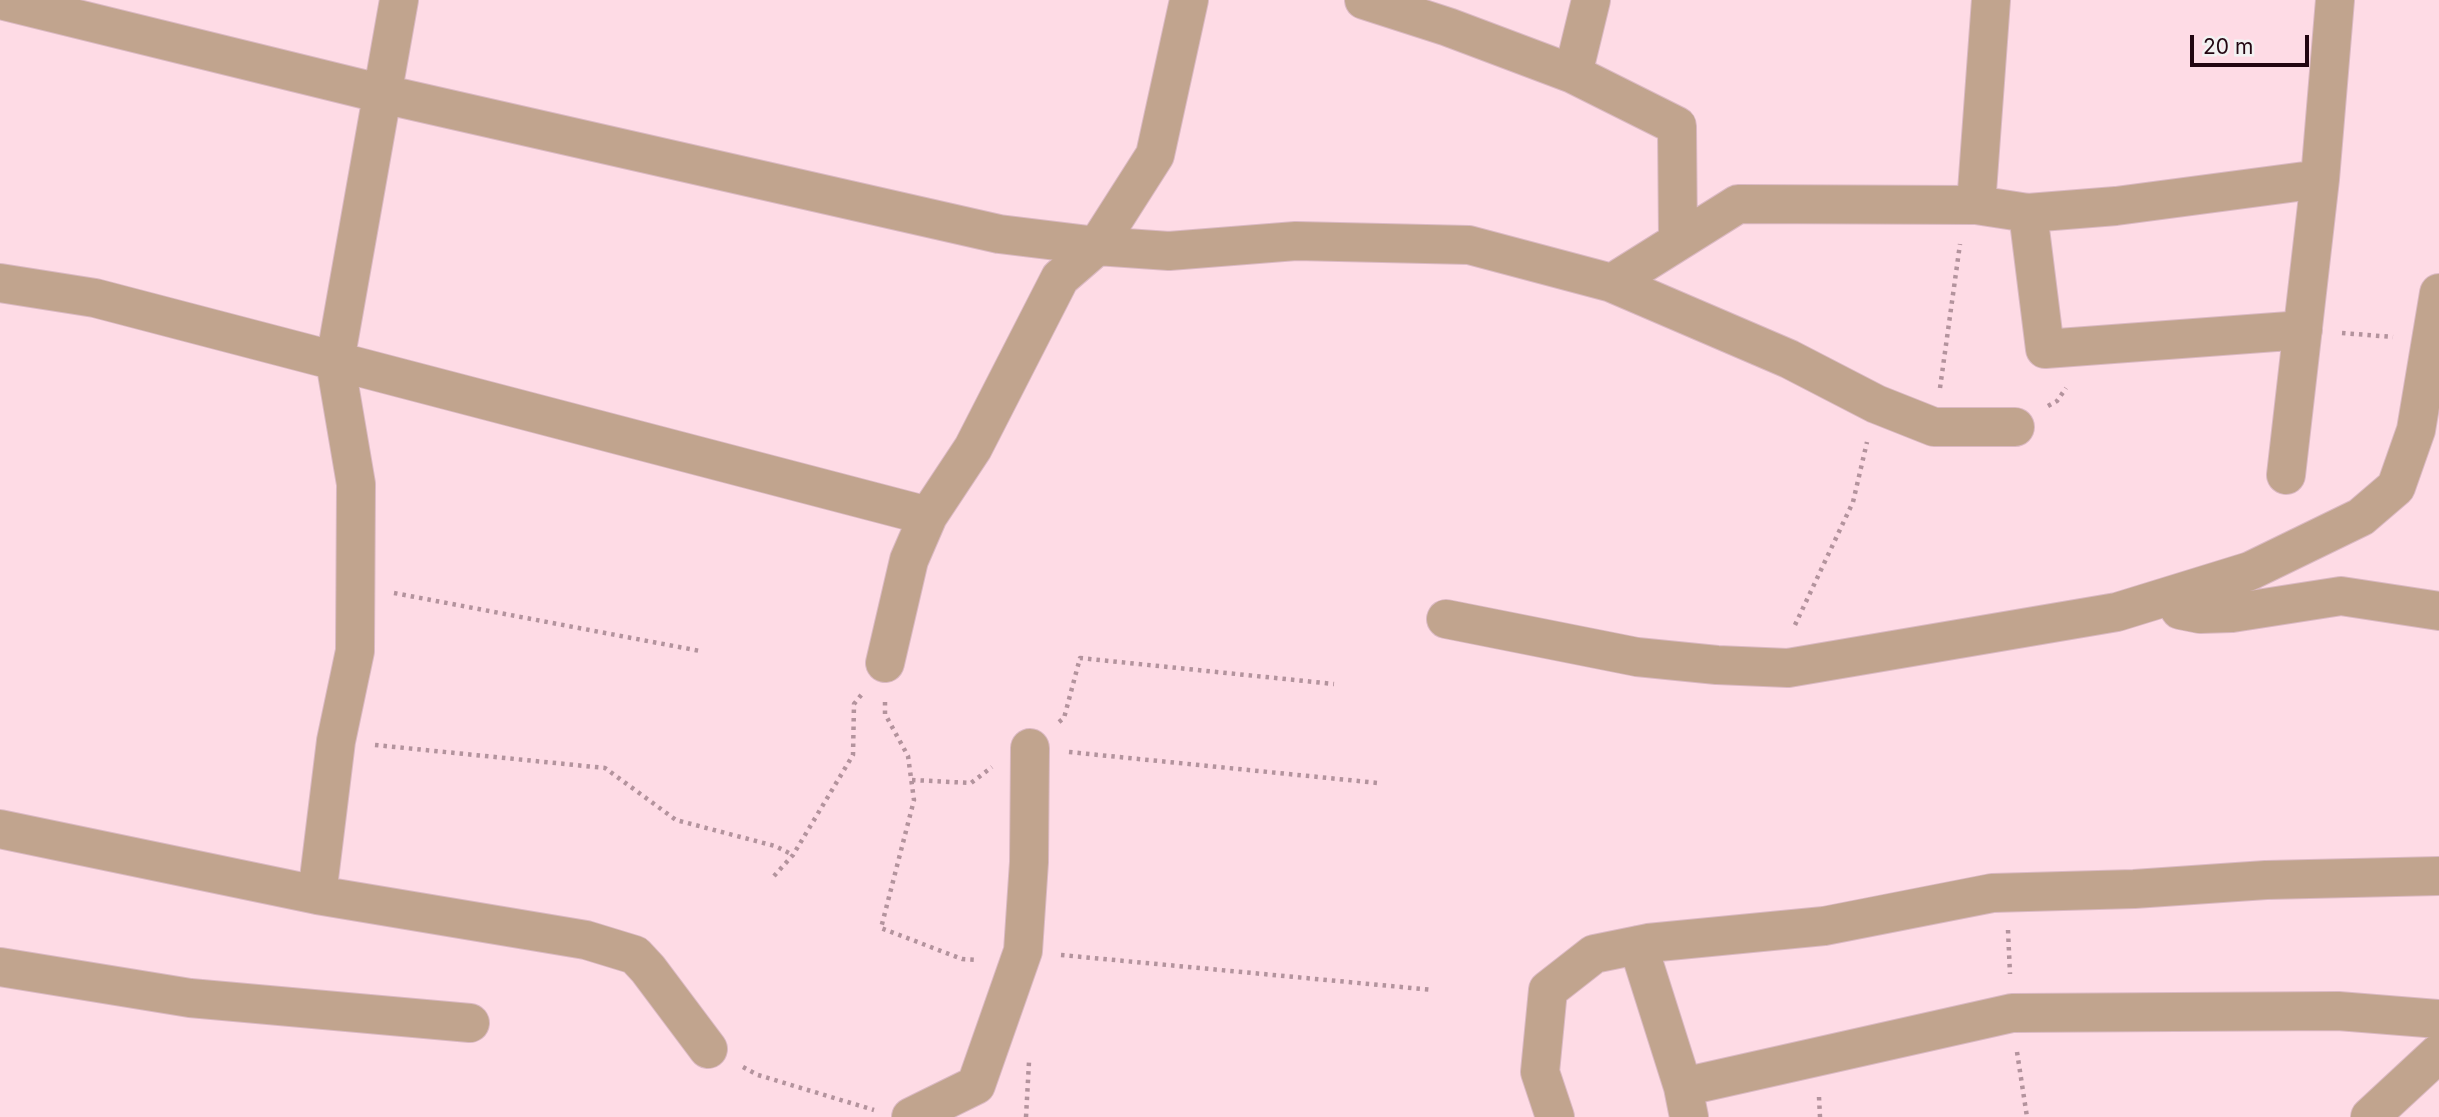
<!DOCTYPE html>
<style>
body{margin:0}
#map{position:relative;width:2439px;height:1117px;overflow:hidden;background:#fedbe5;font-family:Inter,sans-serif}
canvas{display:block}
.scale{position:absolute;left:2190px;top:35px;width:119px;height:32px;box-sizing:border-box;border:4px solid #220611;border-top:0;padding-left:9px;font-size:21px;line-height:24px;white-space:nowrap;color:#220611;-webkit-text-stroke:5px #f2f2f2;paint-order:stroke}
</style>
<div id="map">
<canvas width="2439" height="1117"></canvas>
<div class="scale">20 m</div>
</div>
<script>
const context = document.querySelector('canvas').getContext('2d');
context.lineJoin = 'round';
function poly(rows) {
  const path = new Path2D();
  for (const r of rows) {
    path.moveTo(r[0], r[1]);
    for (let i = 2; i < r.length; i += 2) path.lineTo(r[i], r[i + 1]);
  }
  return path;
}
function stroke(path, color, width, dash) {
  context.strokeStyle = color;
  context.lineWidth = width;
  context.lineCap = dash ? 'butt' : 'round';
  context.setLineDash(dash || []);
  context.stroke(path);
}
const path = poly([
 [2342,333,2393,337],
 [1940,388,1960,244],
 [2048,406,2057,401,2066,388],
 [394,593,700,651],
 [1795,625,1853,502,1867,442],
 [885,702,885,714,908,756,914,800,881,928,962,959,977,960],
 [1059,722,1064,718,1080,658,1334,684],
 [375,745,605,768,676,820,775,846,793,855],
 [1069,752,1378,783],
 [912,780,971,783,992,767],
 [774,876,793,855,853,755,854,704,862,694],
 [2008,930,2010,974],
 [1061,955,1433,990],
 [2017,1052,2027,1117],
 [743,1067,758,1075,874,1110],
 [1819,1097,1820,1117],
 [1026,1117,1029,1062]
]);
const minor = poly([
 [0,0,383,94,999,234,1097,246,1169,251,1296,241,1469,245,1612,283,1738,204,1976,205,2028,213,2116,206,2320,179],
 [1364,0,1448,27,1573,74,1677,126,1678,240],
 [1573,74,1591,0],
 [1976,205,1991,0],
 [2028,213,2045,349,2303,330],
 [0,283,95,298,928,516],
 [1612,283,1789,359,1876,404,1934,427,2015,427],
 [2286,475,2320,179,2335,0],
 [2171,596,2180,610,2200,614,2232,613,2341,596,2439,611],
 [1446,619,1637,657,1717,665,1788,668,2117,612,2250,571,2361,517,2396,487,2416,430,2439,293],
 [885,663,909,560,928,516,973,448,1060,278,1097,246,1155,155,1189,0],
 [0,829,317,895,586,940,635,955,648,969,708,1049],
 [317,895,336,741,355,651,356,484,335,361,399,0],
 [1638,945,1683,1087,1689,1117],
 [0,967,190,998,470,1023],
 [1683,1087,2012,1013,2338,1011,2439,1019],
 [911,1117,976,1085,1023,951,1029,862,1030,748],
 [1555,1117,1540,1072,1548,990,1594,954,1648,943,1824,926,1992,893,2134,889,2266,880,2439,876],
 [2370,1117,2439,1053]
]);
stroke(minor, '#dbb9c3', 40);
stroke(path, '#b3939d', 4.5, [3.5, 5]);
stroke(minor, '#c1a48e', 38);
</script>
